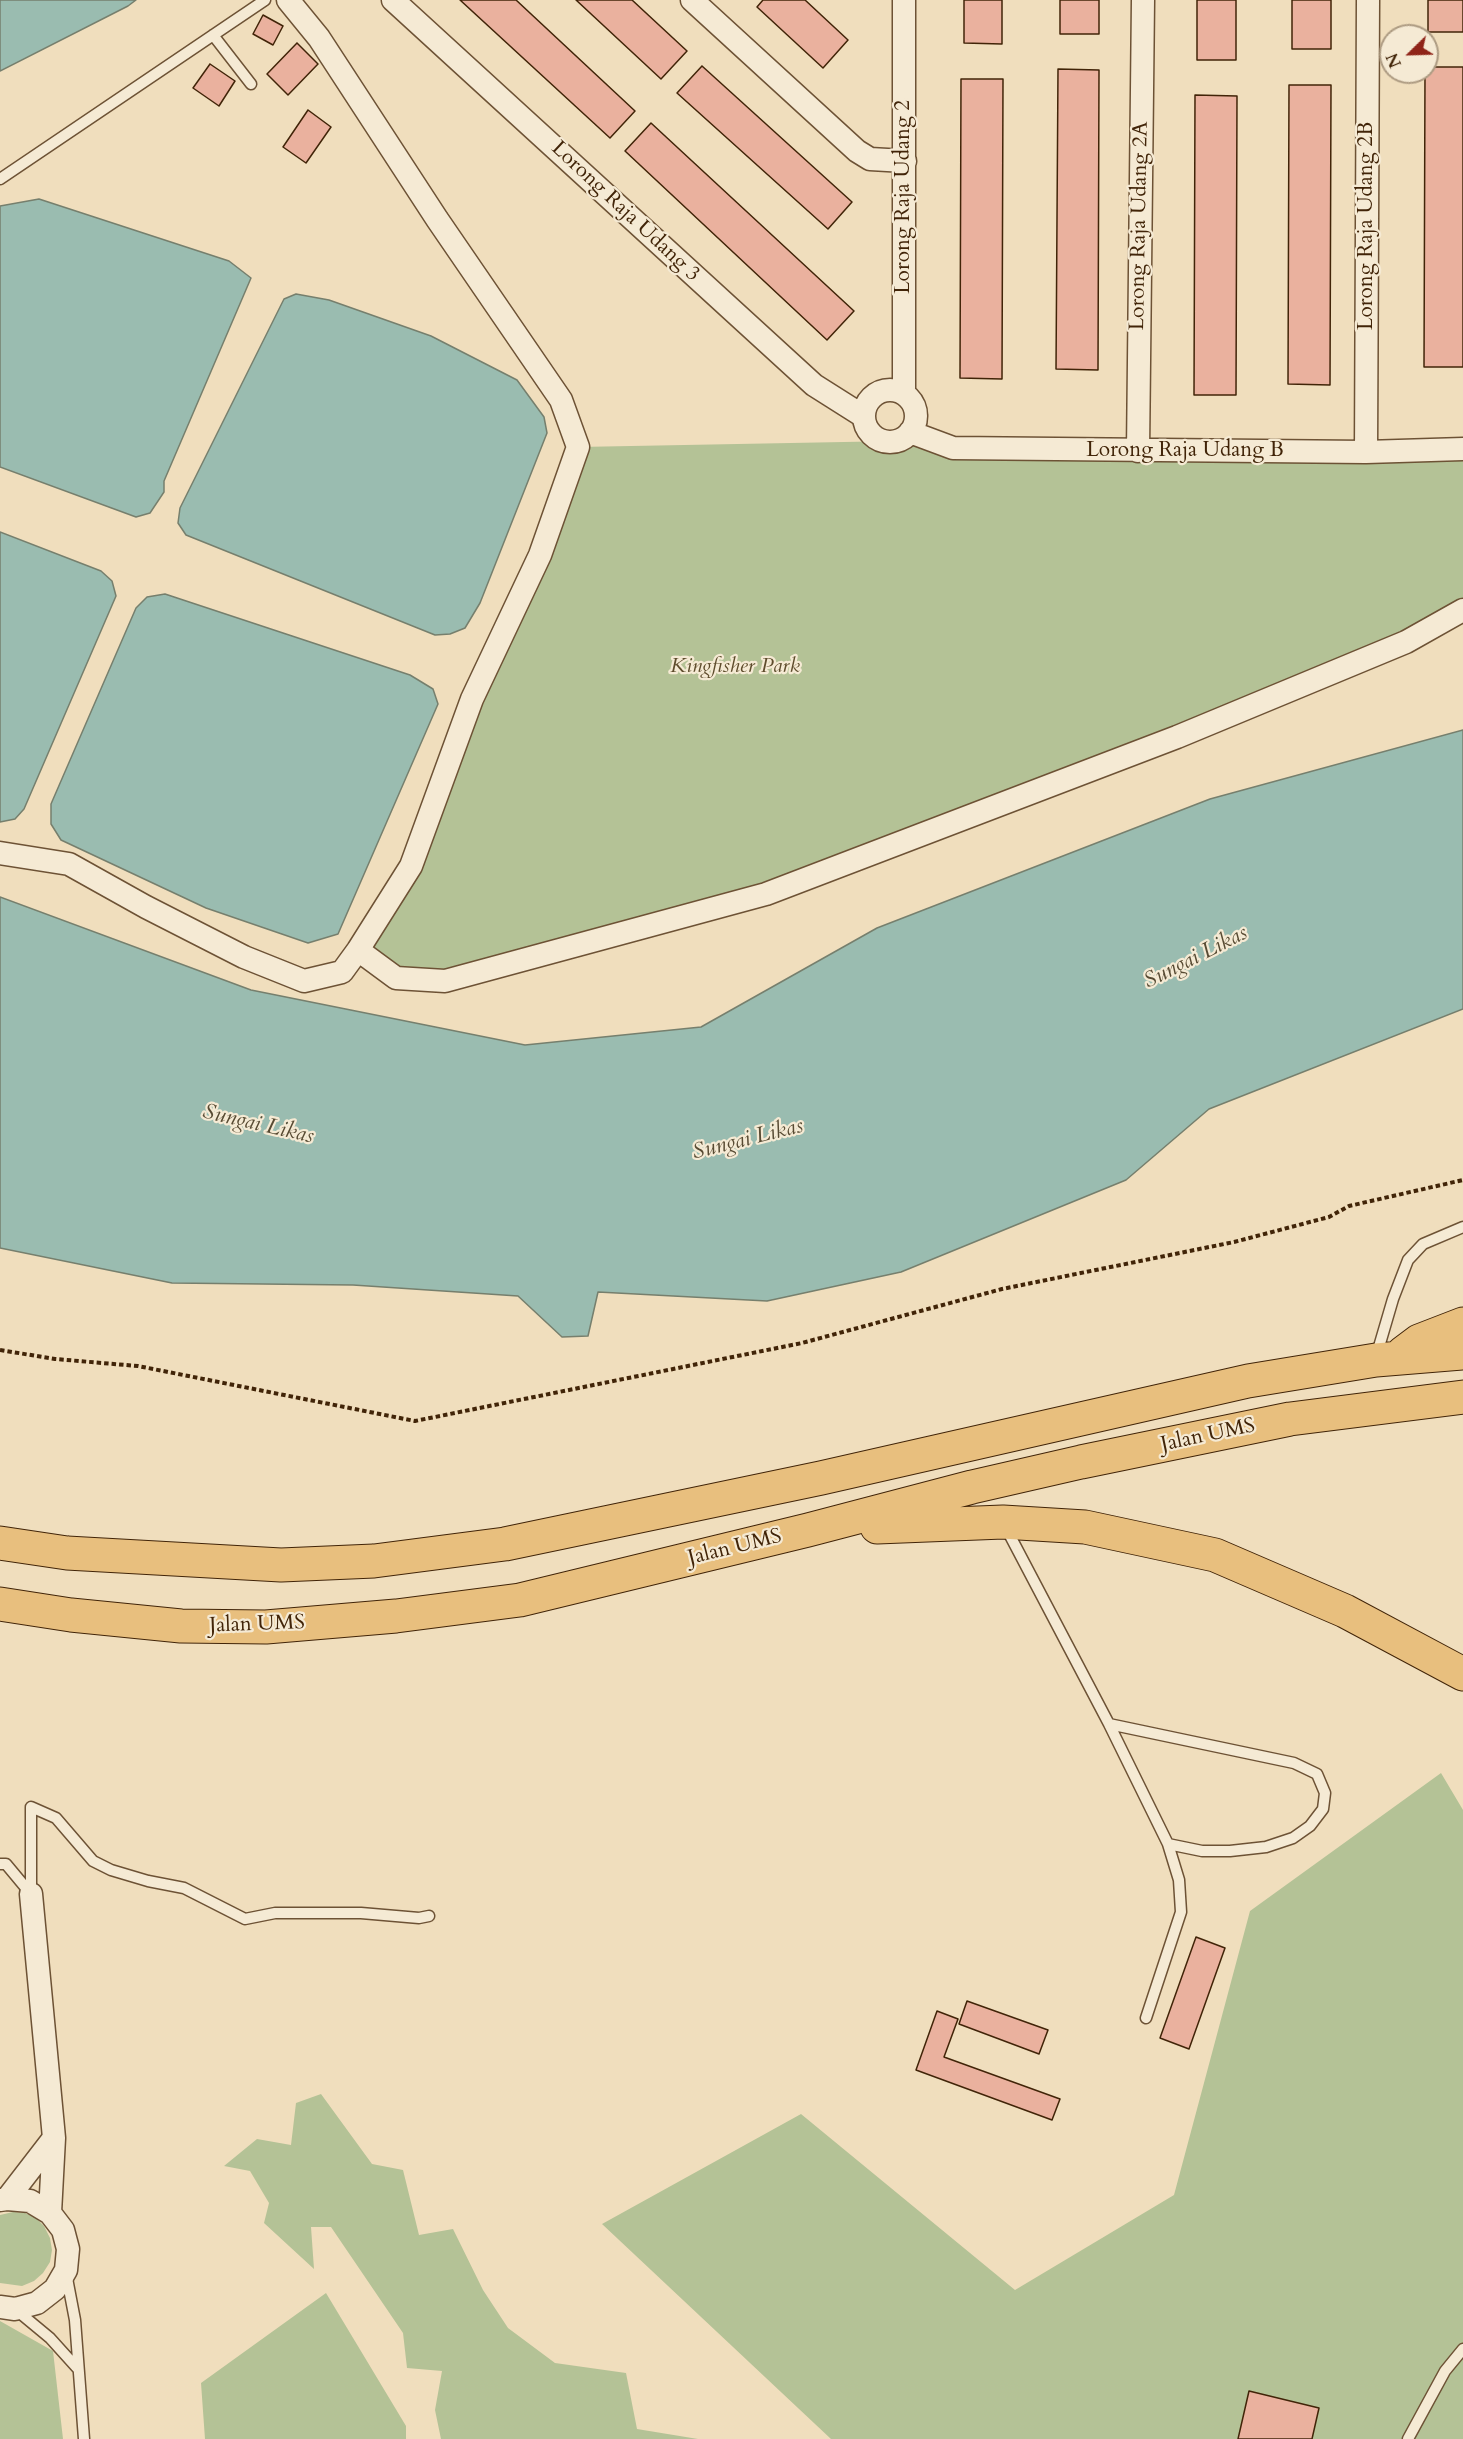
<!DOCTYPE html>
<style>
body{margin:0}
#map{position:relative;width:1463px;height:2439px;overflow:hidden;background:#f0debd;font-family:Cardo,serif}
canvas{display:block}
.north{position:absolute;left:1379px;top:24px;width:60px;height:60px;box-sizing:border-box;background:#f5ead4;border:2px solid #ad9b82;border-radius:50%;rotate:247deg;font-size:16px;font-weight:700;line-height:24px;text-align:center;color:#412408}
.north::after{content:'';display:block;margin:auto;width:21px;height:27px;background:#8f2418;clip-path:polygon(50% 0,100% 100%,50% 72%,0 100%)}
</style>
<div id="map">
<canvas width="1463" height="2439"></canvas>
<div class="north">N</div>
</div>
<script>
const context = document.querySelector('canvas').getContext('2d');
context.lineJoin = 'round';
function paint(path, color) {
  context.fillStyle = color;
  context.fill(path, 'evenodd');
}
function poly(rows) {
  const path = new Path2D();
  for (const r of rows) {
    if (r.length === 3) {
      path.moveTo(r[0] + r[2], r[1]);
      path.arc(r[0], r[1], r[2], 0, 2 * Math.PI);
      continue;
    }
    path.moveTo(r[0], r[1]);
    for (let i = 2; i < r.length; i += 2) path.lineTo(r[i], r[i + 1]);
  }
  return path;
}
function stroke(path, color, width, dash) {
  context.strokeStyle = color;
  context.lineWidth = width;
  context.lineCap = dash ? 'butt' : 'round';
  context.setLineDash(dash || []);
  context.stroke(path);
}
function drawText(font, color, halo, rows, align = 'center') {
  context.font = font + ' Cardo,serif';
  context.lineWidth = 4.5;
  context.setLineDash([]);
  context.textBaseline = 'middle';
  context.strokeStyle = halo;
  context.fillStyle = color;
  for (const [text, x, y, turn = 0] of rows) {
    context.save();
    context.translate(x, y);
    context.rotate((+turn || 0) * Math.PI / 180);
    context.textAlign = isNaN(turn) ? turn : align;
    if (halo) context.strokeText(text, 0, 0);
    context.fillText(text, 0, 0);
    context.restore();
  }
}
const green = poly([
 [910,432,953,448,1463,449,1463,610,766,894,487,969,396,978,358,950,411,866,578,447,897,441],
 [1441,1773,1463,1810,1463,2439,831,2439,602,2224,801,2114,1015,2290,1174,2195,1250,1911],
 [321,2094,372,2164,403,2170,419,2235,453,2229,483,2290,508,2328,555,2363,626,2373,637,2429,698,2439,441,2439,435,2410,442,2371,407,2368,403,2333,331,2227,311,2227,314,2269,264,2223,269,2203,250,2171,224,2166,257,2139,291,2145,296,2103],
 [13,2212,25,2213,36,2218,44,2226,50,2238,52,2250,50,2262,43,2273,34,2281,22,2286,0,2283,0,2215],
 [326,2293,406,2426,406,2439,205,2439,201,2383],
 [0,2321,53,2351,63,2439,0,2439]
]);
const water = poly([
 [0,0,136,0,128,6,0,71,0,0],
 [39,199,229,261,251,278,164,481,164,492,150,513,136,517,0,467,0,206,39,199],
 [296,294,329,300,431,336,517,380,544,417,547,433,480,603,465,628,450,634,435,635,186,535,178,523,180,508,284,299,296,294],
 [0,532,101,571,112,581,116,596,24,809,15,819,0,822,0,532],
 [165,594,410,675,433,689,438,704,338,934,308,943,206,908,61,840,51,824,51,804,136,608,147,597,165,594],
 [1463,730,1463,1009,1209,1109,1126,1180,901,1272,767,1301,598,1292,588,1336,562,1337,518,1296,353,1285,172,1283,0,1248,0,897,251,990,525,1045,701,1027,877,928,1210,799,1463,730]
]);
const building = poly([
 [460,0,516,0,635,111,610,138,460,0],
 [576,0,632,0,687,51,661,79,576,0],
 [763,0,805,0,848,40,823,68,757,7,763,0],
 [964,0,1002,0,1002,44,964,43,964,0],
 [1060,0,1099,0,1099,34,1060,34,1060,0],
 [1197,0,1236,0,1236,60,1197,60,1197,0],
 [1292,0,1331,0,1331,49,1292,49,1292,0],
 [1428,0,1463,0,1463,32,1428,32,1428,0],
 [263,15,283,26,273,45,253,34,263,15],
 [297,43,318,64,288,95,267,74,297,43],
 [210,64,235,81,219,106,193,88,210,64],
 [702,66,852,202,828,229,677,93,702,66],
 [1427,67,1463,67,1463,367,1424,367,1425,72,1427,72,1427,67],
 [1058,69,1099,70,1098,370,1056,369,1058,69],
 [961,79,1003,79,1002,379,960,378,961,79],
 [1289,85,1331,85,1330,385,1288,384,1289,85],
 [1195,95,1237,96,1236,395,1194,395,1195,95],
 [308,110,331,127,306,163,283,147,308,110],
 [651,123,854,311,827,340,625,151,651,123],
 [1196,1937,1225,1948,1189,2049,1160,2038,1196,1937],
 [967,2001,1048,2030,1039,2054,959,2024,967,2001],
 [937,2011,958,2019,944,2057,1060,2099,1052,2120,916,2070,937,2011],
 [1249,2391,1319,2408,1312,2439,1238,2439,1249,2391]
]);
const path = poly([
 [0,1350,55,1359,138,1366,415,1421,802,1343,1002,1289,1234,1242,1329,1217,1349,1206,1463,1180]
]);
const service = poly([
 [213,35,251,84],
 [0,179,265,0],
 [1376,1357,1393,1299,1408,1260,1423,1244,1463,1227],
 [1006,1528,1109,1724,1168,1844,1179,1880,1181,1912,1146,2018],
 [1109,1724,1294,1763,1317,1774,1325,1793,1323,1809,1310,1826,1293,1838,1266,1847,1230,1851,1202,1851,1168,1844],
 [0,1864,6,1864,31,1894],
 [31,1894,31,1807,56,1818,93,1861,111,1870,148,1881,184,1888,245,1919,275,1913,361,1913,419,1918,429,1916],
 [66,2273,75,2320,84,2439],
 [15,2309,50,2338,78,2369],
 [1408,2439,1445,2371,1463,2349]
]);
const minor = poly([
 [393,0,814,385,863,416],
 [692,0,857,151,870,159,905,161],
 [890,416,26],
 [904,393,904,0],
 [910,432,953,448,1366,452,1463,449],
 [1138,451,1143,0],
 [1366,452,1368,0],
 [0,853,69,864,146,907,244,957,304,981,342,972,358,950,411,866,472,699,540,555,578,447,561,400,437,219,319,38,288,0],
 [358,950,396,978,445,981,766,894,1177,737,1406,642,1463,610],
 [31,1894,54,2138,50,2213],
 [7,2199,54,2138],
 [0,2200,7,2199,30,2201,50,2213,63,2230,68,2249,66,2270,55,2289,37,2303,15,2309,0,2307]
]);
const trunk = poly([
 [1403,1353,1419,1341,1463,1324],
 [877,1527,1003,1522,1085,1527,1215,1555,1345,1611,1463,1674],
 [0,1543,67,1553,281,1565,374,1561,505,1544,821,1478,1248,1381,1376,1360,1463,1353],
 [0,1604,71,1615,181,1626,266,1627,396,1616,520,1600,808,1530,972,1487,1081,1462,1290,1419,1463,1397]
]);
const streetNames = [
 ["Lorong Raja Udang 2",904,197,-90],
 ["Lorong Raja Udang 3",625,212,43],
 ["Lorong Raja Udang 2A",1140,226,-89],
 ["Lorong Raja Udang 2B",1367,226,-90],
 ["Lorong Raja Udang B",1185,451],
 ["Jalan UMS",1208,1436,-12],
 ["Jalan UMS",735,1548,-14],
 ["Jalan UMS",257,1625,-2]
];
const parkNames = [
 ["Kingfisher Park",735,667]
];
const waterNames = [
 ["Sungai Likas",1196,958,-27],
 ["Sungai Likas",258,1125,13],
 ["Sungai Likas",748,1140,-14]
];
paint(green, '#b4c296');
paint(water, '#9abcb0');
stroke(water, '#767f6d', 1.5);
paint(building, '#eab19e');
stroke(building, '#412408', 1.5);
stroke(service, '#6d5235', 13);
stroke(minor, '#6d5235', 25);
stroke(trunk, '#412408', 35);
stroke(path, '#412408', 4, [4.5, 3]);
stroke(service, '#f5ead4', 10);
stroke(minor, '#f5ead4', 22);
stroke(trunk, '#e8bf7e', 33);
drawText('21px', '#412408', '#f5ead4', streetNames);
drawText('italic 21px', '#5e4c2c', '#f5ead4', parkNames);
drawText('italic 22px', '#574a32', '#f5ead4', waterNames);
</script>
